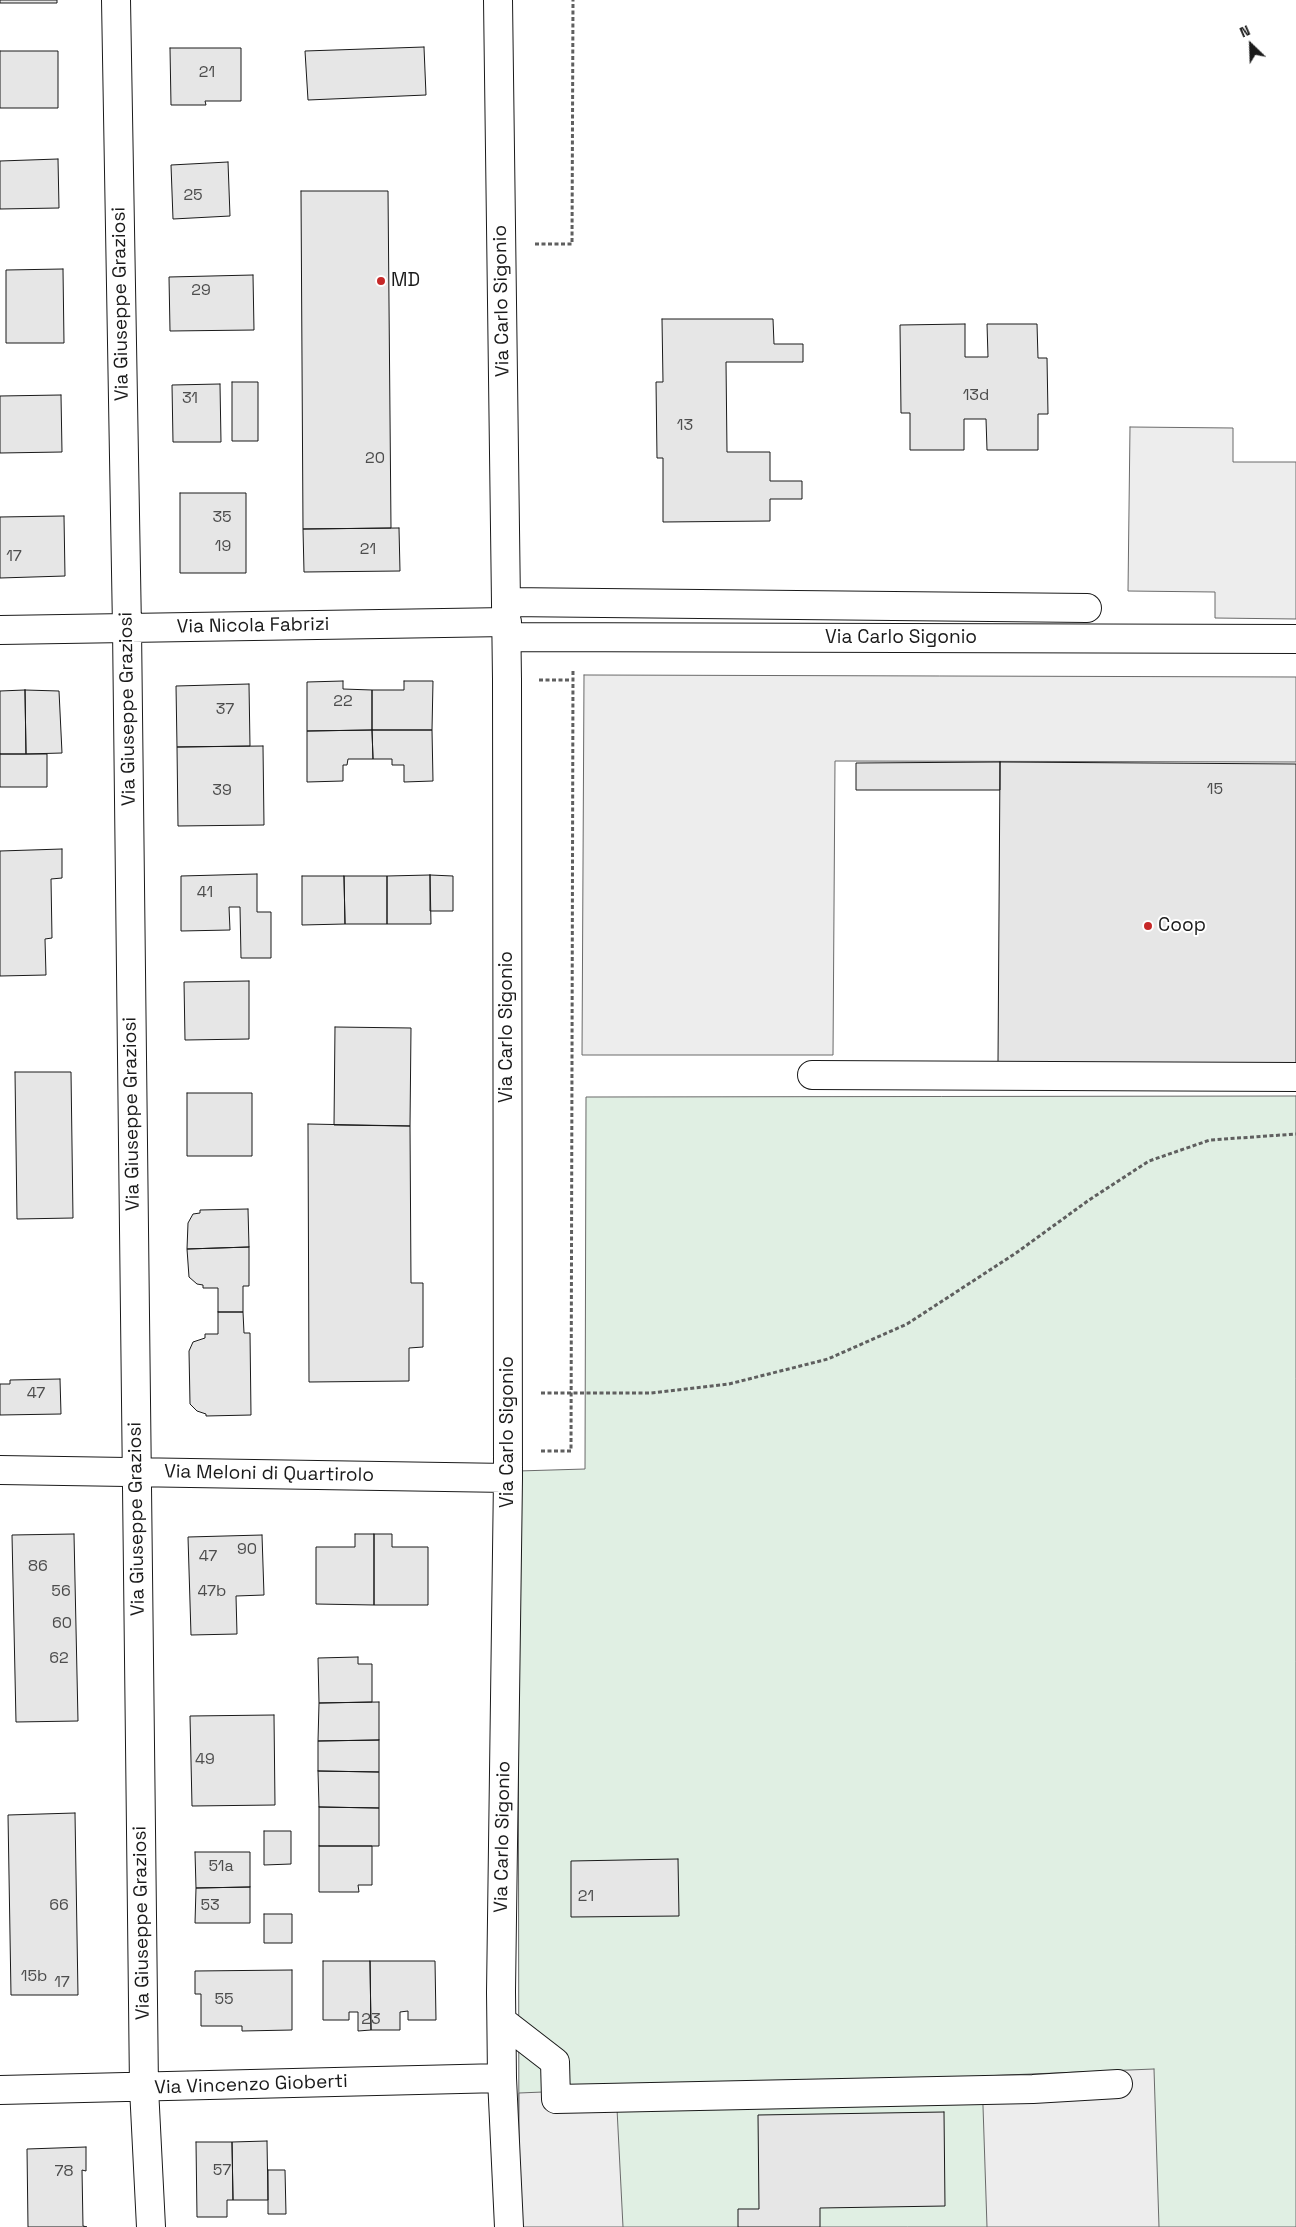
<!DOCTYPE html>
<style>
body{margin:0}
#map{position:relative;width:1296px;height:2227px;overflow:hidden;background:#fff;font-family:"Space Grotesk",sans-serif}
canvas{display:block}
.north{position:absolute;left:1226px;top:20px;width:50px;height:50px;-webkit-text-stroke:4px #fff;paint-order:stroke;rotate:336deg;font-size:14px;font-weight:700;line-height:20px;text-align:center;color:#1a1a1a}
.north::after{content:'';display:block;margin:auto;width:18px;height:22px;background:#1a1a1a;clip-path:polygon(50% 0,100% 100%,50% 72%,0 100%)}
</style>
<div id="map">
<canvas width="1296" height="2227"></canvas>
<div class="north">N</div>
</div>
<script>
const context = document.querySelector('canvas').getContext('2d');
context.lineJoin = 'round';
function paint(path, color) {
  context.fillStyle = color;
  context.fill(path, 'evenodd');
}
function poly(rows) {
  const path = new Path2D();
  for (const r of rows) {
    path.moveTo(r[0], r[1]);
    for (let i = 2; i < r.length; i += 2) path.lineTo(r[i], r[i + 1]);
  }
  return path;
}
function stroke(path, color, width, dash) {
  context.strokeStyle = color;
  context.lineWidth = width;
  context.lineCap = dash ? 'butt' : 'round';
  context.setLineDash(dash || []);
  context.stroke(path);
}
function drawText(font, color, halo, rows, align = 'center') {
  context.font = font + ' "Space Grotesk",sans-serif';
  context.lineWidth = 4;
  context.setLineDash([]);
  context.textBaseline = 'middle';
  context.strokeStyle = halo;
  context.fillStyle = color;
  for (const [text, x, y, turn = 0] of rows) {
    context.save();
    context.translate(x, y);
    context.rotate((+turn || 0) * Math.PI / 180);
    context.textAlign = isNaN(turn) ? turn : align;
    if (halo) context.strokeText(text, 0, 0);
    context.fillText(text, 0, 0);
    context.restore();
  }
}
const green = poly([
 [1296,1096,1296,2227,519,2227,518,1471,585,1469,586,1097,1296,1096]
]);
const parking = poly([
 [1130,427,1233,428,1233,462,1296,462,1296,619,1215,618,1215,592,1128,591,1130,427],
 [584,675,1296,677,1296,762,835,761,833,1055,582,1055,584,675],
 [1154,2069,1159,2227,987,2227,982,2076,1154,2069],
 [616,2089,623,2227,519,2227,519,2093,616,2089]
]);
const building = poly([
 [0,0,57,0,57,3,0,3,0,0],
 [424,47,426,95,308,100,305,51,424,47],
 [170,48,241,48,241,101,205,101,206,105,171,105,170,48],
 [0,51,58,51,58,108,0,108,0,51],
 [58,159,59,208,0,209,0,161,58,159],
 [228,162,230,216,173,219,171,165,228,162],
 [301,191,388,191,391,528,303,529,301,191],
 [63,269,64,343,6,343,6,270,63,269],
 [253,275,254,330,170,331,169,277,253,275],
 [662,319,773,319,774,344,803,344,803,362,726,362,727,452,770,452,770,481,802,481,802,499,770,499,770,521,663,522,663,458,657,458,656,382,663,382,662,319],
 [965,324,965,357,988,357,987,324,1037,324,1038,358,1047,358,1048,414,1038,414,1038,450,987,450,986,419,964,419,964,450,910,450,910,413,901,413,900,325,965,324],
 [232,382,258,382,258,441,232,441,232,382],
 [220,384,221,442,173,442,172,385,220,384],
 [61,395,62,452,0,453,0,396,61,395],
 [180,493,246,493,246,573,180,573,180,493],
 [64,516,65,576,0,578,0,517,64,516],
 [399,528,400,571,304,572,303,529,399,528],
 [343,681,343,689,372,690,372,730,307,731,307,682,343,681],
 [404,681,433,681,432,730,372,730,372,690,404,690,404,681],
 [249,684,250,746,177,747,176,686,249,684],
 [25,690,26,754,0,754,0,691,25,690],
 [25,690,59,691,62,753,26,754,25,690],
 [372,730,432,730,433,781,404,782,404,765,392,765,392,759,373,759,372,730],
 [372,730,373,759,348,759,347,765,343,765,343,781,307,782,307,731,372,730],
 [263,746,264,825,178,826,177,747,263,746],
 [0,754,47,754,47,787,0,787,0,754],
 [1000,762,1296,764,1296,1065,998,1062,1000,762],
 [1000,762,1000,790,856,790,856,763,1000,762],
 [62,849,62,878,51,879,52,938,45,939,46,975,0,976,0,851,62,849],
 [257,874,257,912,271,912,271,958,241,958,240,907,229,907,230,930,181,931,181,876,257,874],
 [430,875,453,876,453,911,430,911,430,875],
 [430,875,431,924,387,924,387,876,430,875],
 [302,876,344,876,345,924,302,925,302,876],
 [344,876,387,876,387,924,345,924,344,876],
 [249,981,249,1039,185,1040,184,982,249,981],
 [335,1027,411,1028,410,1126,334,1125,335,1027],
 [15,1072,71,1072,73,1218,17,1219,15,1072],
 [187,1093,252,1093,252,1156,187,1156,187,1093],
 [308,1124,410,1126,411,1283,423,1283,423,1347,409,1348,409,1381,309,1382,308,1124],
 [248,1209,249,1247,187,1249,188,1223,193,1214,200,1213,200,1210,248,1209],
 [249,1247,249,1286,243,1286,243,1312,218,1312,218,1288,203,1288,203,1285,197,1284,189,1277,187,1249,249,1247],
 [218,1312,243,1312,244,1333,250,1333,251,1415,206,1416,206,1414,197,1411,190,1404,189,1351,193,1342,205,1338,205,1334,218,1334,218,1312],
 [60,1379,61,1414,0,1415,0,1384,10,1384,10,1380,60,1379],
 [74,1534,78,1721,16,1722,12,1535,74,1534],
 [355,1534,374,1534,374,1605,316,1604,316,1547,355,1547,355,1534],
 [374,1534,392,1534,392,1547,428,1547,428,1605,374,1605,374,1534],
 [262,1535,264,1595,236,1596,237,1634,191,1635,188,1537,262,1535],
 [358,1657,358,1664,372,1664,372,1702,319,1703,318,1658,358,1657],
 [379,1702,379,1740,318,1741,319,1703,379,1702],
 [274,1715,275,1805,192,1806,190,1716,274,1715],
 [379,1740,379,1772,318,1771,318,1741,379,1740],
 [318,1771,379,1772,379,1808,319,1807,318,1771],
 [319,1807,379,1808,379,1846,319,1846,319,1807],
 [75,1813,78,1995,11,1995,8,1815,75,1813],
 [264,1831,291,1831,291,1864,264,1865,264,1831],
 [319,1846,372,1846,372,1885,358,1885,359,1892,319,1892,319,1846],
 [195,1852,250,1852,250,1887,196,1888,195,1852],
 [678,1859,679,1916,571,1917,571,1861,678,1859],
 [250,1887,250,1923,195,1923,196,1888,250,1887],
 [264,1914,292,1914,292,1943,264,1943,264,1914],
 [323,1961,370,1961,371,2030,358,2031,358,2012,349,2012,349,2020,323,2020,323,1961],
 [370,1961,435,1961,436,2020,408,2020,408,2011,400,2012,400,2030,371,2030,370,1961],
 [292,1970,292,2030,242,2031,242,2026,201,2026,201,1994,195,1994,195,1971,292,1970],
 [944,2112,945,2206,820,2208,820,2227,738,2227,738,2209,759,2209,758,2115,944,2112],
 [267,2141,268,2200,233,2200,232,2142,267,2141],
 [196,2142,232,2142,233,2200,227,2200,227,2217,197,2217,196,2142],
 [86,2147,86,2171,82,2170,83,2226,87,2227,28,2227,27,2149,86,2147],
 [268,2170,285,2170,286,2214,268,2214,268,2170]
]);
const path = poly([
 [535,244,572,244,573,0],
 [539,680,573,680],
 [541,1393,651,1393,729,1384,828,1359,907,1324,1016,1253,1089,1200,1149,1161,1210,1140,1296,1134],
 [541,1451,571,1451,573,669]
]);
const minor = poly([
 [116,0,127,628,144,2088,151,2227],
 [498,0,507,679,508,1478,501,1992,502,2078,509,2227],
 [507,602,1087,608],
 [0,630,507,622],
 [507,637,1296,639],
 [812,1075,1296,1077],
 [0,1470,508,1478],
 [502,2021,555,2062,556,2099,1033,2089,1118,2084],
 [0,2090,502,2078]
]);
const markers = [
 [381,281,5,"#c62828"],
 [1148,926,5,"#c62828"]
];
const numberNames = [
 ["21",207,73],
 ["25",193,196],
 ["29",201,291],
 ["13d",976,396],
 ["31",190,399],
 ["13",685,426],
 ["20",375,459],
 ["35",222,518],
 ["19",223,547],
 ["21",368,550],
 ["17",14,557],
 ["22",343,702],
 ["37",225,710],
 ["15",1215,790],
 ["39",222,791],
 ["41",205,893],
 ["47",36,1394],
 ["90",247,1550],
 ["47",208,1557],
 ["86",38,1567],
 ["56",61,1592],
 ["47b",212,1592],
 ["60",62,1624],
 ["62",59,1659],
 ["49",205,1760],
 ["51a",221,1867],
 ["21",586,1897],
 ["66",59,1906],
 ["53",210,1906],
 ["15b",34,1977],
 ["17",62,1983],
 ["55",224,2000],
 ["23",371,2020],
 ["57",222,2171],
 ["78",64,2172]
];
const poiNames = [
 ["MD",391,281],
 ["Coop",1158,926]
];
const streetNames = [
 ["Via Carlo Sigonio",502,301,-91],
 ["Via Giuseppe Graziosi",121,304,-91],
 ["Via Nicola Fabrizi",253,626,-1],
 ["Via Carlo Sigonio",901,638],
 ["Via Giuseppe Graziosi",128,709,-91],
 ["Via Carlo Sigonio",507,1027,-90],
 ["Via Giuseppe Graziosi",132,1114,-91],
 ["Via Carlo Sigonio",508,1432,-90],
 ["Via Meloni di Quartirolo",269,1474,1],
 ["Via Giuseppe Graziosi",137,1519,-91],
 ["Via Carlo Sigonio",503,1837,-89],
 ["Via Giuseppe Graziosi",142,1923,-91],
 ["Via Vincenzo Gioberti",251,2085,-2]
];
paint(green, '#e0efe3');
stroke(green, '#6a6a6a', 1);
paint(parking, '#ededed');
stroke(parking, '#6a6a6a', 1);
paint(building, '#e6e6e6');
stroke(building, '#1a1a1a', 1);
stroke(minor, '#1a1a1a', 30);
stroke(path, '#5f5f5f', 3, [4, 2.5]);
stroke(minor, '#fff', 28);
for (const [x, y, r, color] of markers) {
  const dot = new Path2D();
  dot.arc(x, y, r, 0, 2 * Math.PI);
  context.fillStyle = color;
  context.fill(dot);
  stroke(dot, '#fff', 2);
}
drawText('16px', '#4d4d4d', null, numberNames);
drawText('19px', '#1a1a1a', '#fff', poiNames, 'left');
drawText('19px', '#1a1a1a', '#fff', streetNames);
</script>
